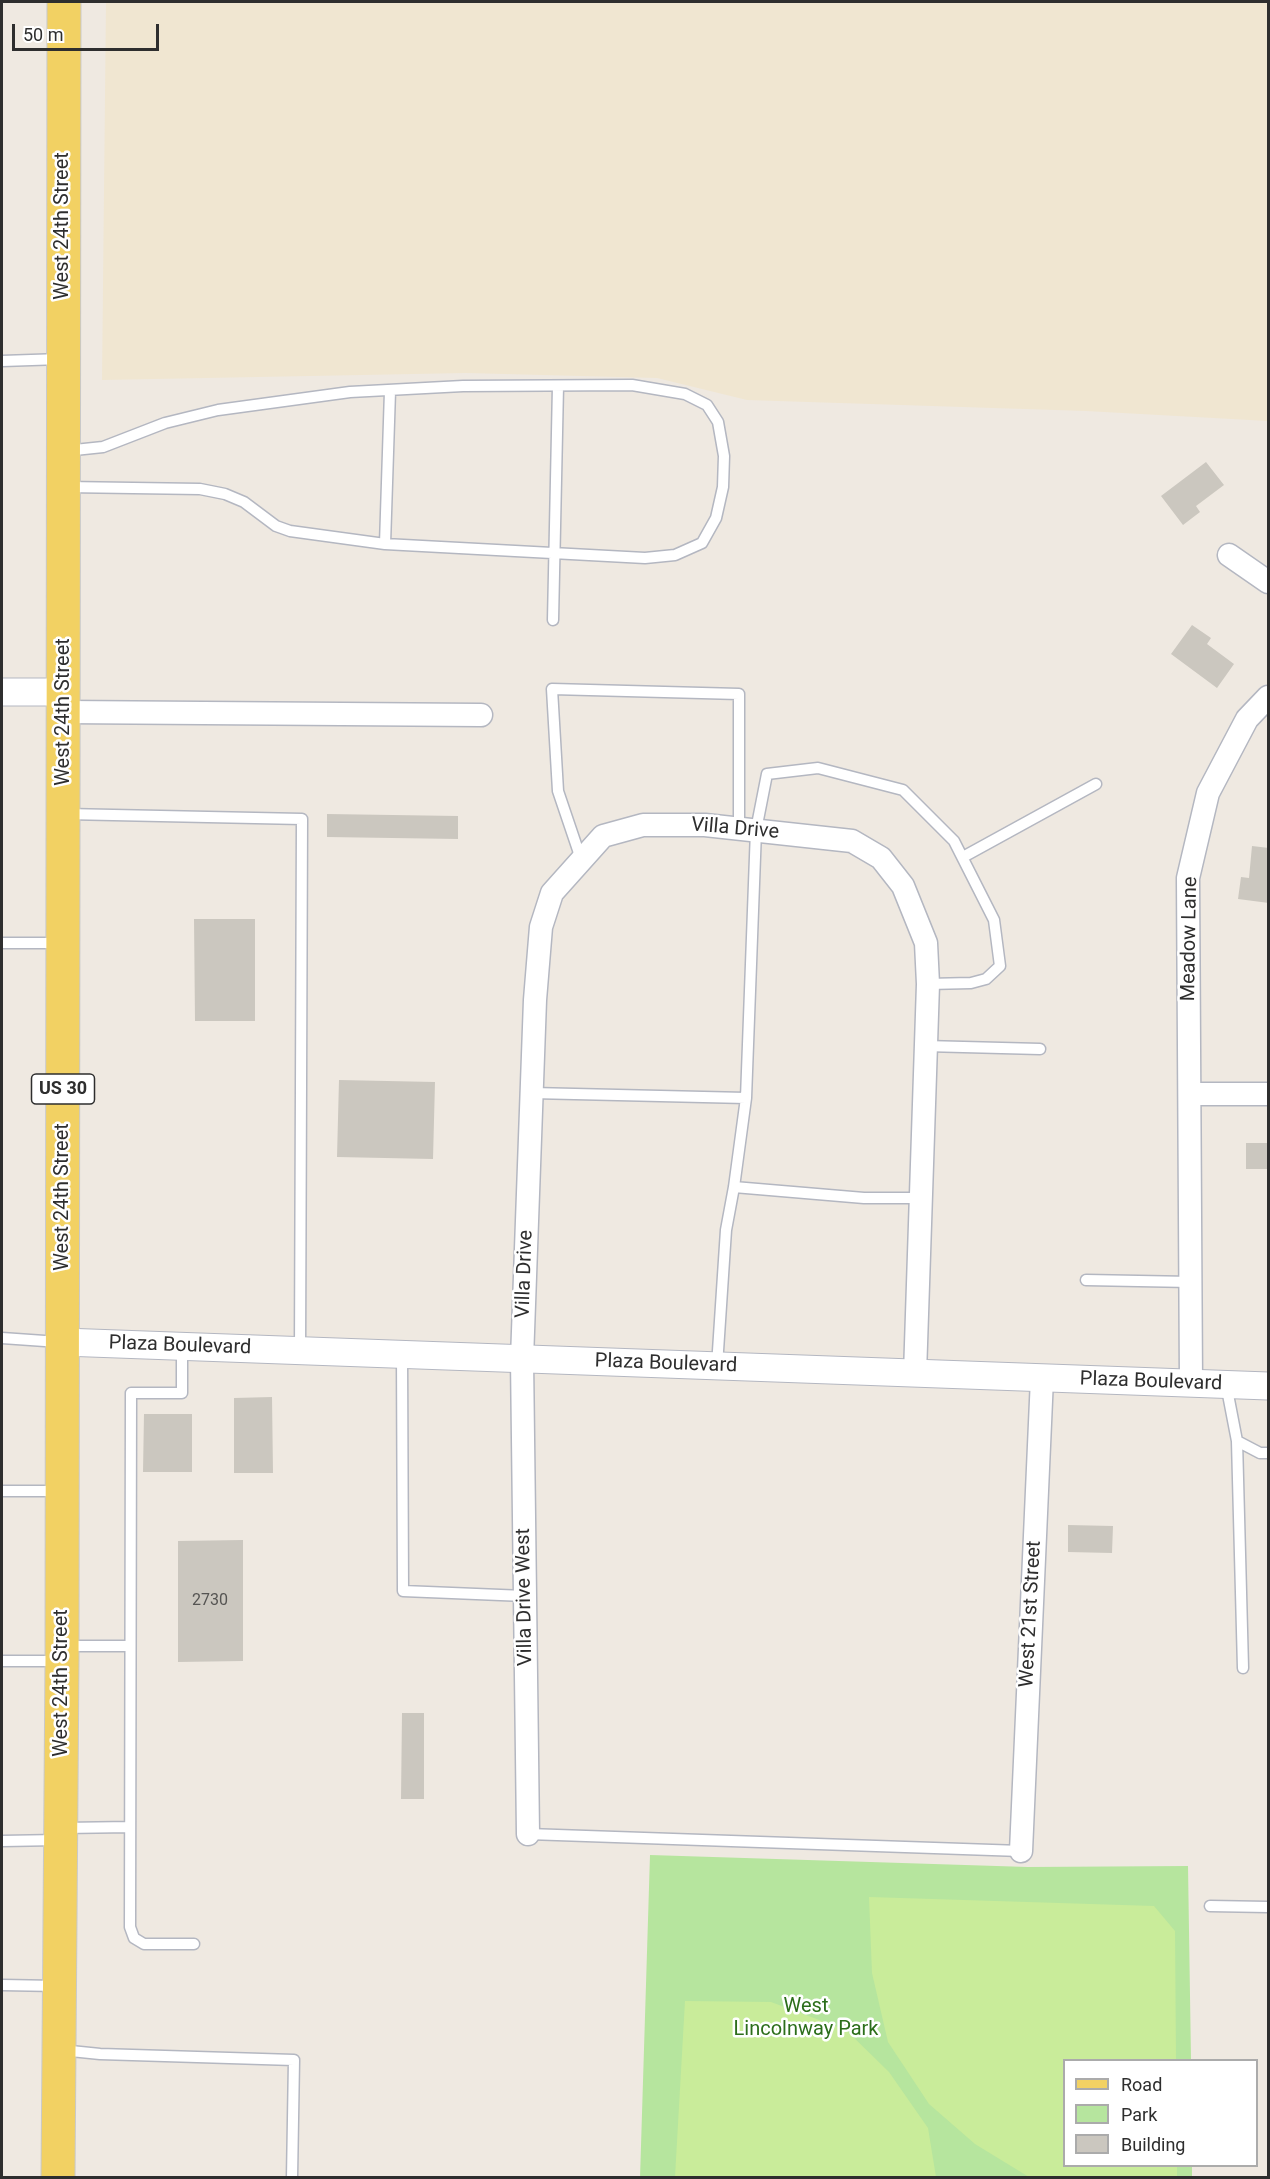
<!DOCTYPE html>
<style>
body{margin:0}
#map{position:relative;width:1270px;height:2179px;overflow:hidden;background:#efe9e1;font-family:Roboto,sans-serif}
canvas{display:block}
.frame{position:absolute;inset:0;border:3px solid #2e2e2e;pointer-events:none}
.legend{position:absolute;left:1063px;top:2059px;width:195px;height:108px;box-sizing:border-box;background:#fff;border:2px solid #ababab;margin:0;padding:8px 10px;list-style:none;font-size:18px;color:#2e2e2e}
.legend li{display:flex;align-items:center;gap:12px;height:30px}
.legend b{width:30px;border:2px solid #ababab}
.scale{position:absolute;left:12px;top:24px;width:147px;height:27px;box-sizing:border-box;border:3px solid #2e2e2e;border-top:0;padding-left:8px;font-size:18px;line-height:21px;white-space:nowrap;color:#2e2e2e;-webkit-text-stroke:4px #fff;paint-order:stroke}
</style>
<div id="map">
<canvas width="1270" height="2179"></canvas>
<div class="frame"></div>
<ul class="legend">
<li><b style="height:8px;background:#f2d163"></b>Road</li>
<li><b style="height:16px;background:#b6e59e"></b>Park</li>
<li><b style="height:16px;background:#cbc7bf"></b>Building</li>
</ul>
<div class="scale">50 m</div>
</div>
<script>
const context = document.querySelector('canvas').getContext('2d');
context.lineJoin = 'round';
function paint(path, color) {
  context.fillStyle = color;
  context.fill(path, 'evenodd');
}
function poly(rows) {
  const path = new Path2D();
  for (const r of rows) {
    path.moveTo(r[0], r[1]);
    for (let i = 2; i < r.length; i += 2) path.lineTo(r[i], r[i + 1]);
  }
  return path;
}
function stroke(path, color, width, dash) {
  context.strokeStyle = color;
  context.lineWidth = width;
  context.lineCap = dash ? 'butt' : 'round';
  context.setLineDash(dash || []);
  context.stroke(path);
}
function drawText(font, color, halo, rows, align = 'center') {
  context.font = font + ' Roboto,sans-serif';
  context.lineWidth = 5;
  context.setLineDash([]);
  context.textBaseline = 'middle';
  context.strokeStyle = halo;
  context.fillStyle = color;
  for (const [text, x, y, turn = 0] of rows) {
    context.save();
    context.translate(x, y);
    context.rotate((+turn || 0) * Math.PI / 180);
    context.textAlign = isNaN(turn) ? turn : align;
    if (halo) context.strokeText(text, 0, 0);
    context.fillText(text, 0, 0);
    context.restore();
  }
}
const education = poly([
 [106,2,1268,2,1268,421,1086,411,747,400,657,378,466,373,102,380]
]);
const green = poly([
 [650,1855,1028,1867,1188,1866,1191,2060,1064,2060,1064,2166,1192,2166,1192,2177,640,2178]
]);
const pitch = poly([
 [869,1897,1154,1906,1175,1931,1176,2060,1064,2060,1064,2166,1177,2166,1177,2177,1029,2177,975,2144,929,2104,888,2042,872,1973],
 [685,2001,771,2002,846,2030,889,2072,928,2128,936,2177,675,2177]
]);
const building = poly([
 [1206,462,1224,485,1196,506,1200,512,1183,525,1161,496],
 [1192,625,1211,638,1207,644,1234,664,1217,688,1171,654],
 [327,814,458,816,458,839,327,837],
 [1252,846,1269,848,1269,903,1238,899,1241,877,1249,878],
 [194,919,255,919,255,1021,195,1021],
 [339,1080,435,1082,433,1159,337,1157],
 [1246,1143,1269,1143,1269,1169,1246,1169],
 [272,1397,273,1473,234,1473,234,1398],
 [144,1414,192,1414,192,1472,143,1472],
 [1068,1525,1113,1526,1112,1553,1068,1552],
 [243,1540,243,1661,178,1662,178,1541],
 [402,1713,424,1713,424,1799,401,1799]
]);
const service = poly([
 [2,361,61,359],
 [65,451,103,447,165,423,218,410,350,392,463,386,632,385,685,394,707,405,718,422,724,456,723,487,716,518,702,543,675,555,645,558,385,544,390,391],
 [66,487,200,489,225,494,244,502,276,526,290,531,385,544],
 [553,620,558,386],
 [66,814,302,819,300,1350],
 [963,857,1096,784],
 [581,859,558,791,552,689,739,694,739,828],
 [2,943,60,943],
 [925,1046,1040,1049],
 [532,1093,746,1098],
 [734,1187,864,1198,920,1198],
 [1086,1280,1191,1282],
 [2,1338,59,1342],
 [182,1347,182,1393,131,1393,130,1927,134,1938,144,1944,194,1944],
 [402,1354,403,1591,525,1596],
 [717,1366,726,1230,734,1187,746,1098,756,830,767,774,818,768,903,790,954,841,994,920,1000,966,986,979,971,983,928,984],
 [1226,1384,1237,1441,1260,1453,1268,1453],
 [1237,1441,1243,1668],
 [2,1491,59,1491],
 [65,1646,130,1646],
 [2,1661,59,1661],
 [64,1828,130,1827],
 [528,1834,1021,1851],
 [2,1841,58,1840],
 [1210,1906,1268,1907],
 [2,1985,57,1986],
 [61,2050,100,2054,294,2060,292,2178]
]);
const minor = poly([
 [1229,555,1268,582],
 [64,712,481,715],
 [1190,1094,1268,1094],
 [1191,1383,1188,878,1208,793,1247,719,1268,697],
 [528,1834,522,1359,535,1000,541,927,552,893,603,836,643,825,705,825,852,841,881,858,903,886,926,943,928,984,915,1374],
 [1021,1851,1042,1378]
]);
const tertiary = poly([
 [2,692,64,692],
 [63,1342,1268,1386]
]);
const primary = poly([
 [58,2178,62,1661,64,2]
]);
const numberNames = [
 ["2730",210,1601]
];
const shields = [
 [63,1089,63]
];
const shieldNames = [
 ["US 30",63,1089]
];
const streetNames = [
 ["West 24th Street",63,226,-90],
 ["West 24th Street",64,712,-90],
 ["Villa Drive",735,829,5],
 ["Meadow Lane",1190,939,-89],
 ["West 24th Street",63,1197,-90],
 ["Villa Drive",525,1274,-88],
 ["Plaza Boulevard",180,1346,2],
 ["Plaza Boulevard",666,1364,2],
 ["Plaza Boulevard",1151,1382,2],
 ["Villa Drive West",525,1597,-91],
 ["West 21st Street",1031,1614,-87],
 ["West 24th Street",62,1683,-90]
];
const parkNames = [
 ["West",806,2007],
 ["Lincolnway Park",806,2030]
];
paint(education, '#f0e6d1');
paint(green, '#b6e59e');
paint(pitch, '#c9ec9a');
paint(building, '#cbc7bf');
stroke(service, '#b4b7c1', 13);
stroke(minor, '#b4b7c1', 25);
stroke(tertiary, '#b4b7c1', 29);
stroke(primary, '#c9c9c9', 35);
stroke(service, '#fff', 10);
stroke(minor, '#fff', 22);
stroke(tertiary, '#fff', 27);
stroke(primary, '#f2d163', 33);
drawText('16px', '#555452', null, numberNames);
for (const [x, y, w] of shields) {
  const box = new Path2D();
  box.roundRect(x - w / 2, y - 15, w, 30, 4.5);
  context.fillStyle = '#fff';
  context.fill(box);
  stroke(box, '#2e2e2e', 1.5);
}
drawText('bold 18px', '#2e2e2e', null, shieldNames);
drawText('20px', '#2e2e2e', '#fff', streetNames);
drawText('20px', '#2c6e1b', '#fff', parkNames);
</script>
